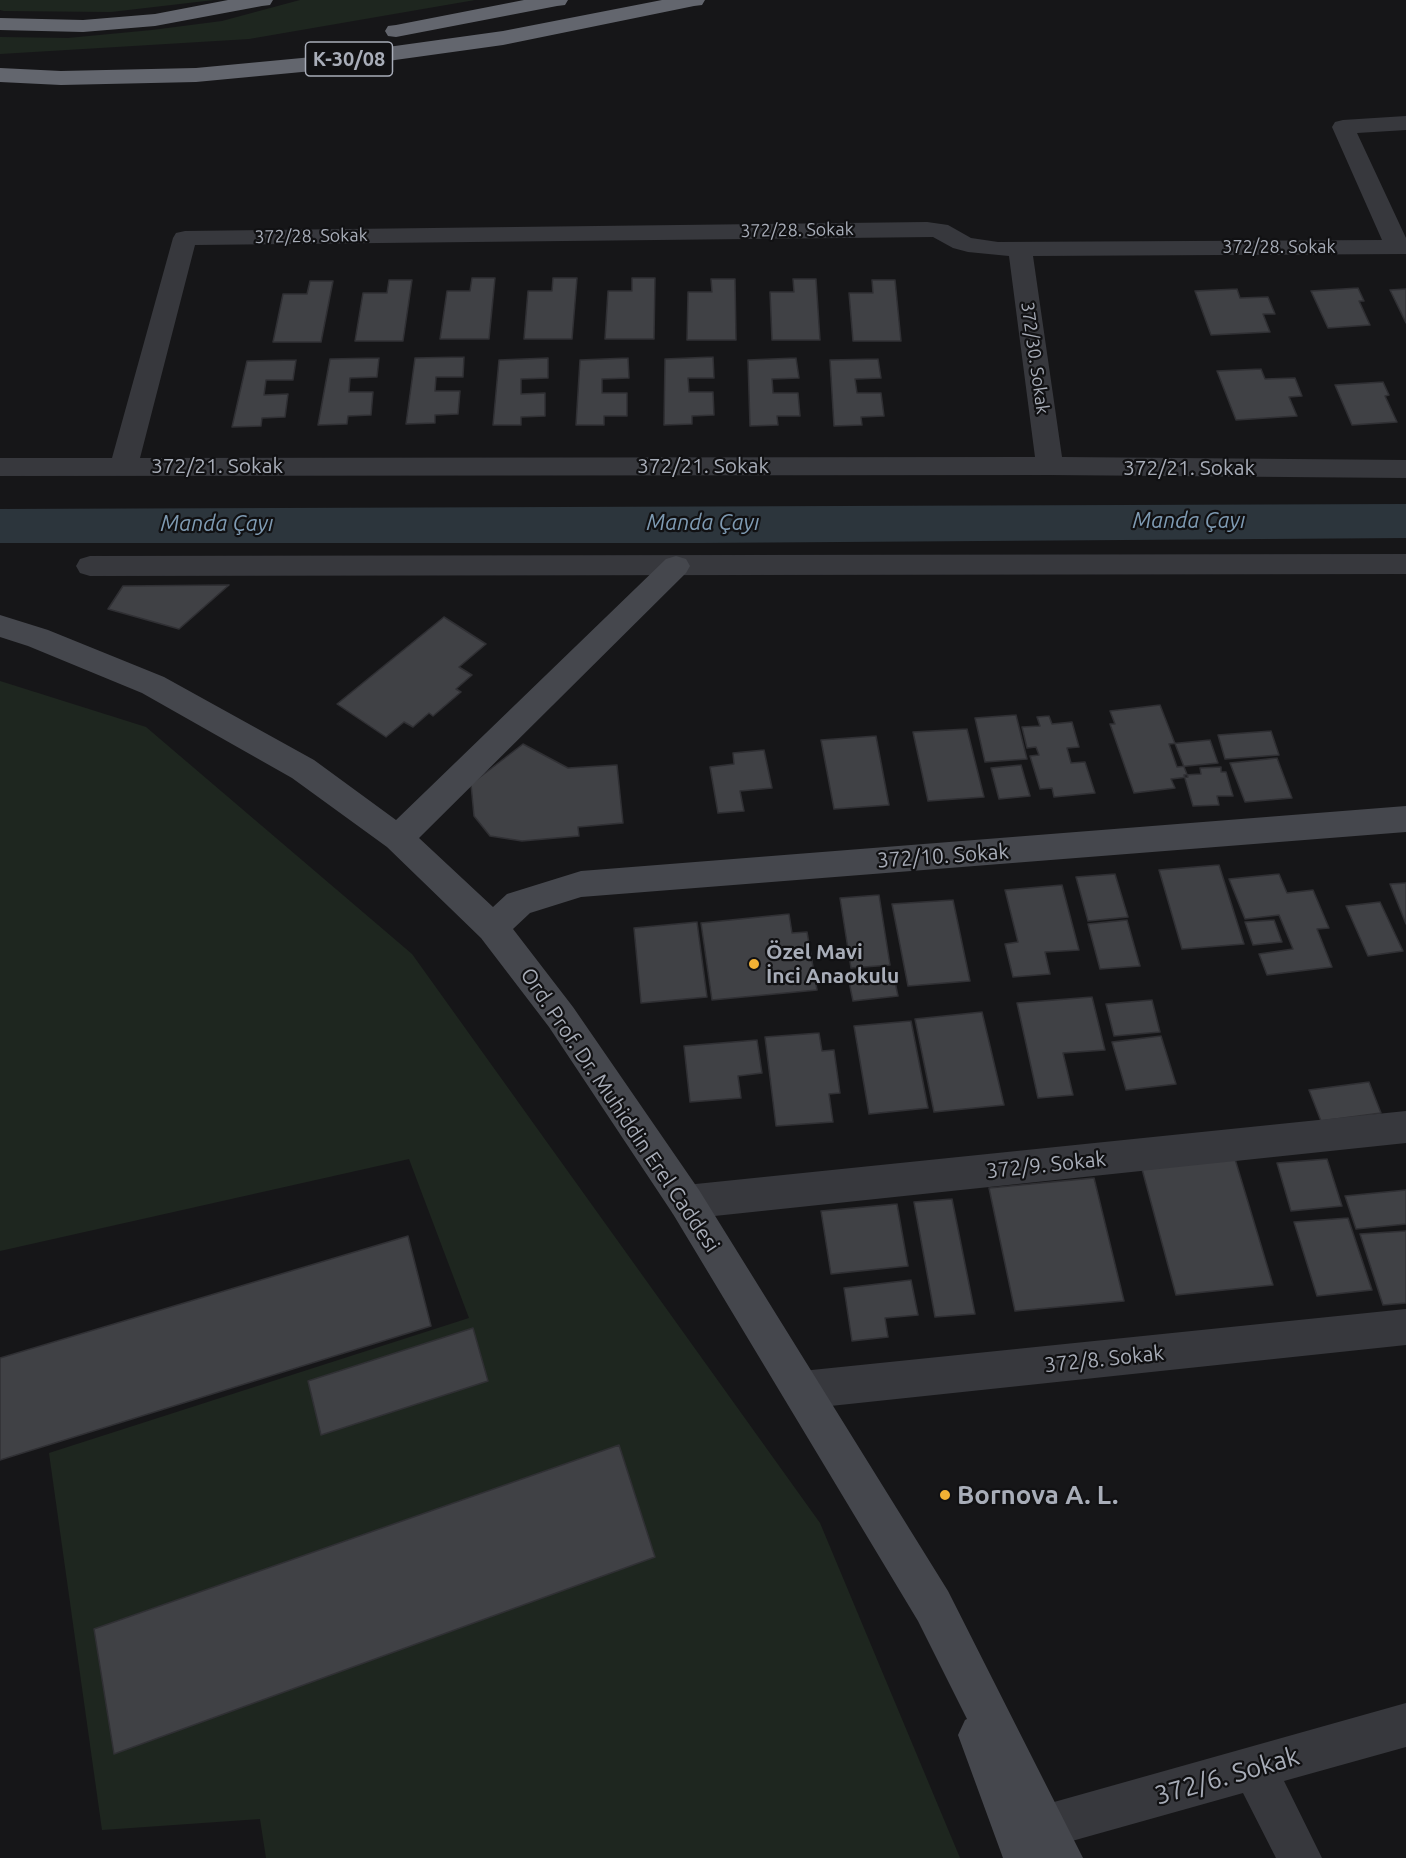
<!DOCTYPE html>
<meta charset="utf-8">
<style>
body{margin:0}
canvas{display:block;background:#161618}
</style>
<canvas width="1406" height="1858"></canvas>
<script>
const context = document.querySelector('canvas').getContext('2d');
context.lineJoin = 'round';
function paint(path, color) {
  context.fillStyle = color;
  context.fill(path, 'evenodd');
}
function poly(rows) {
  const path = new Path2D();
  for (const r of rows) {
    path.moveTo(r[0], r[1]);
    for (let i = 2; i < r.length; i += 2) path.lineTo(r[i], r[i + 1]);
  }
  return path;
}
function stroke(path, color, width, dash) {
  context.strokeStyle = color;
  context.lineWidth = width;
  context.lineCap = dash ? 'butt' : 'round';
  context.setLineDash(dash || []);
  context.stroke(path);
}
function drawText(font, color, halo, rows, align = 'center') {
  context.font = font + ' Ubuntu,sans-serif';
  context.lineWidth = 4.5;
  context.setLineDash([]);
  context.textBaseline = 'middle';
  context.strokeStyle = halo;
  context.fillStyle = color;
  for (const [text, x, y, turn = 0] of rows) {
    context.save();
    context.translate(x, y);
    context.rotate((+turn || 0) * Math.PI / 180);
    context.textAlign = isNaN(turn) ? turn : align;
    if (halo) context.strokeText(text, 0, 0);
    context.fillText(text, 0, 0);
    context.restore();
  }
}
const green = poly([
 [0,0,214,0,111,12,4,11,0,10],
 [300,0,475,0,249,39,0,54,0,37,68,38,152,30,222,21],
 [0,681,146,727,412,954,820,1523,960,1858,266,1858,260,1819,102,1830,49,1453,469,1318,409,1159,0,1251]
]);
const water = poly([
 [1406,504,1406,538,699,543,0,543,0,509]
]);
const building = poly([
 [472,278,495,278,489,339,440,339,447,291,470,291,472,278],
 [553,278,577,278,572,339,524,339,528,291,552,291,553,278],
 [632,278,655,278,654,339,605,339,608,291,632,291,632,278],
 [711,279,735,279,736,340,687,340,688,292,712,292,711,279],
 [793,279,816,279,820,340,772,340,770,292,794,292,793,279],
 [389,280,412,280,403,341,355,341,363,293,387,293,389,280],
 [872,280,895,280,901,341,853,341,849,293,873,293,872,280],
 [310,281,333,281,321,342,273,342,283,294,307,294,310,281],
 [1358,288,1364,301,1359,301,1370,325,1328,328,1311,291,1358,288],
 [1237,289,1240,298,1268,297,1275,314,1263,314,1270,332,1211,335,1195,291,1237,289],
 [1406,289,1406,323,1390,290,1406,289],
 [464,357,463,377,436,377,435,391,460,391,458,414,435,415,435,423,406,424,415,358,464,357],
 [713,357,714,378,688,378,689,392,713,392,714,415,692,416,692,424,664,425,665,359,713,357],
 [379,358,377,377,350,378,349,392,373,392,371,415,348,416,347,424,318,425,330,359,379,358],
 [548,358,548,378,521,379,521,394,545,393,545,416,521,417,521,425,493,425,499,360,548,358],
 [628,358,629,378,602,379,602,393,627,393,627,416,604,416,604,425,576,425,580,360,628,358],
 [796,358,799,378,772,379,773,393,798,393,800,416,777,416,778,425,750,426,748,360,796,358],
 [878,359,881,378,855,379,857,393,881,393,884,416,861,417,862,425,834,426,830,360,878,359],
 [296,360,293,380,266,380,264,395,288,394,285,417,262,418,261,426,232,427,247,361,296,360],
 [1261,369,1265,379,1295,378,1302,396,1289,397,1297,416,1236,420,1217,371,1261,369],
 [1383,382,1389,395,1385,396,1397,422,1352,425,1335,385,1383,382],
 [229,585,179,629,108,609,123,586,229,585],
 [444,617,486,644,459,667,472,675,456,689,461,692,433,716,429,713,413,727,404,722,386,737,337,704,444,617],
 [1160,705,1188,777,1171,779,1175,788,1134,793,1110,724,1115,724,1110,711,1160,705],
 [1016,715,1027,759,985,762,975,718,1016,715],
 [1049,716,1052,724,1072,722,1079,747,1067,748,1071,763,1085,762,1095,793,1054,797,1052,788,1040,789,1030,756,1039,755,1036,747,1027,748,1022,727,1040,726,1037,717,1049,716],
 [967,729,984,797,928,801,913,732,967,729],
 [1271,731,1279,755,1225,759,1218,735,1271,731],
 [876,736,889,805,834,809,821,740,876,736],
 [1210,740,1218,763,1177,767,1169,744,1210,740],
 [523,744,568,768,617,765,623,823,578,827,579,836,522,841,490,836,474,816,471,784,523,744],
 [764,750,772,788,740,791,744,811,718,813,710,767,734,764,733,753,764,750],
 [1277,758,1292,798,1245,802,1230,763,1277,758],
 [1021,765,1030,796,999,799,991,768,1021,765],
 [1221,767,1221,772,1226,772,1233,796,1217,796,1219,805,1193,806,1184,775,1201,774,1200,768,1221,767],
 [1219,865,1244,944,1182,949,1159,870,1219,865],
 [1115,874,1128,917,1088,921,1076,877,1115,874],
 [1279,874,1287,893,1313,890,1329,928,1317,929,1332,967,1267,975,1259,954,1293,949,1279,915,1245,919,1229,879,1279,874],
 [1406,883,1406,924,1390,884,1406,883],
 [1062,885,1079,950,1045,952,1050,974,1013,977,1005,944,1018,942,1005,890,1062,885],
 [879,895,890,965,851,968,840,898,879,895],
 [953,900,970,981,908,986,892,904,953,900],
 [1380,902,1403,951,1368,956,1346,906,1380,902],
 [789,914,792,933,807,932,817,990,712,1000,701,923,789,914],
 [1127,920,1140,966,1100,969,1088,924,1127,920],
 [1274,920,1282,942,1253,945,1245,922,1274,920],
 [697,922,707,997,641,1003,634,928,697,922],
 [893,972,898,996,853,1001,848,977,893,972],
 [1092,997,1105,1050,1063,1053,1073,1095,1038,1098,1017,1003,1092,997],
 [1152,1000,1160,1032,1114,1036,1106,1004,1152,1000],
 [982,1012,1004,1105,934,1112,915,1019,982,1012],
 [911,1021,928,1108,869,1114,854,1026,911,1021],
 [819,1033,822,1051,834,1050,840,1093,829,1094,833,1122,776,1126,765,1037,819,1033],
 [1161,1036,1176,1084,1126,1090,1112,1042,1161,1036],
 [757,1040,762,1073,738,1076,741,1098,690,1102,684,1046,757,1040],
 [1369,1082,1381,1113,1321,1121,1309,1090,1369,1082],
 [1235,1159,1273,1285,1176,1295,1142,1169,1235,1159],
 [1327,1159,1342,1206,1291,1211,1277,1163,1327,1159],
 [1094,1178,1124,1301,1015,1311,989,1188,1094,1178],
 [1406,1190,1406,1224,1356,1229,1345,1196,1406,1190],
 [952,1199,975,1314,935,1317,914,1202,952,1199],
 [897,1204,908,1266,831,1274,821,1211,897,1204],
 [1348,1218,1372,1290,1317,1296,1294,1222,1348,1218],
 [1406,1231,1406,1303,1383,1305,1360,1234,1406,1231],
 [408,1236,431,1326,0,1460,0,1358,408,1236],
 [911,1280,918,1315,885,1318,888,1337,852,1341,844,1288,911,1280],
 [473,1328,488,1381,321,1435,308,1381,473,1328],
 [619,1445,655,1557,114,1754,94,1629,619,1445]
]);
const street = poly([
 [1406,116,1406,130,1357,133,1406,238,1406,254,1033,256,1062,457,1406,460,1406,478,1050,475,0,476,0,458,112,458,173,238,176,233,185,231,927,222,948,225,971,238,998,242,1382,240,1332,127,1335,122,1343,120,1406,116],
 [933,237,953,248,968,252,1009,256,1035,457,140,458,195,245,933,237],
 [1406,554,1406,574,90,576,80,573,76,566,80,559,90,556,1406,554],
 [1406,1111,1406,1143,686,1219,673,1214,668,1202,673,1190,686,1185,1406,1111],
 [1406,1309,1406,1345,802,1409,788,1403,783,1390,788,1377,802,1371,1406,1309],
 [1406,1703,1406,1747,1284,1781,1322,1858,1276,1858,1243,1793,1047,1848,1031,1842,1025,1826,1031,1810,1047,1804,1406,1703]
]);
const secondary = poly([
 [676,556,686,559,690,566,686,573,419,838,493,907,507,894,581,871,1406,806,1406,832,581,897,530,913,513,929,573,1007,699,1190,948,1591,1083,1858,1003,1858,958,1735,965,1720,967,1719,918,1621,673,1214,549,1027,481,938,387,847,292,778,142,693,28,646,0,637,0,615,48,630,164,677,314,760,396,820,666,559,676,556]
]);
const highway = poly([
 [228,0,273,0,270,5,262,6,155,26,83,32,0,30,0,18,83,20,155,14,228,0],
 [524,0,568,0,565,5,557,6,396,37,388,36,385,31,388,26,396,25,524,0],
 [662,0,705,0,702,5,694,6,503,45,323,70,196,82,61,85,0,82,0,68,61,71,196,68,323,56,503,31,662,0]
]);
const markers = [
 [754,964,6,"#f2b134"],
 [945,1495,6,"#f2b134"]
];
const farStreetnames = [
 ["372/28. Sokak",797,230,-1],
 ["372/28. Sokak",311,236,-1],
 ["372/28. Sokak",1279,247],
 ["372/30. Sokak",1035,358,82]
];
const shields = [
 [349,59,87]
];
const shieldNames = [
 ["K-30/08",349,59]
];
const streetNames = [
 ["372/21. Sokak",217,466],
 ["372/21. Sokak",703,466],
 ["372/21. Sokak",1189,468],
 ["372/10. Sokak",943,856,-4],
 ["Ord. Prof. Dr. Muhiddin Erel Caddesi",620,1110,56],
 ["372/9. Sokak",1046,1165,-6],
 ["372/8. Sokak",1104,1359,-6]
];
const poiNames = [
 ["Özel Mavi",766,952],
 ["İnci Anaokulu",766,976]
];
const waterNames = [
 ["Manda Çayı",1189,521],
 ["Manda Çayı",703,523],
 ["Manda Çayı",217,524]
];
const nearPoinames = [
 ["Bornova A. L.",957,1495]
];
const nearStreetnames = [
 ["372/6. Sokak",1227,1776,-16]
];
paint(green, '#1e261f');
paint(water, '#2c353c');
paint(building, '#404145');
stroke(building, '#303034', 1.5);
paint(street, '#37383d');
paint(secondary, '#45474d');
paint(highway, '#63666e');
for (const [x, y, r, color] of markers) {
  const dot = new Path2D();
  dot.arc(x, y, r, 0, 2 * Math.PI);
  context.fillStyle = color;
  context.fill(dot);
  stroke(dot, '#111113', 2);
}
drawText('18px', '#a8adb8', '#111113', farStreetnames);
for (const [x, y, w] of shields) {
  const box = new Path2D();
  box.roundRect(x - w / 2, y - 17, w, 34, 4.5);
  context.fillStyle = '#111113';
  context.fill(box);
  stroke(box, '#a8adb8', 1.5);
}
drawText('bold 20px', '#a8adb8', null, shieldNames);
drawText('21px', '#a8adb8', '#111113', streetNames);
drawText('bold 21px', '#a8adb8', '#111113', poiNames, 'left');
drawText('italic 22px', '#7f9bb3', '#111113', waterNames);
drawText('bold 26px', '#a8adb8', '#111113', nearPoinames, 'left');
drawText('26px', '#a8adb8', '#111113', nearStreetnames);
</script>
